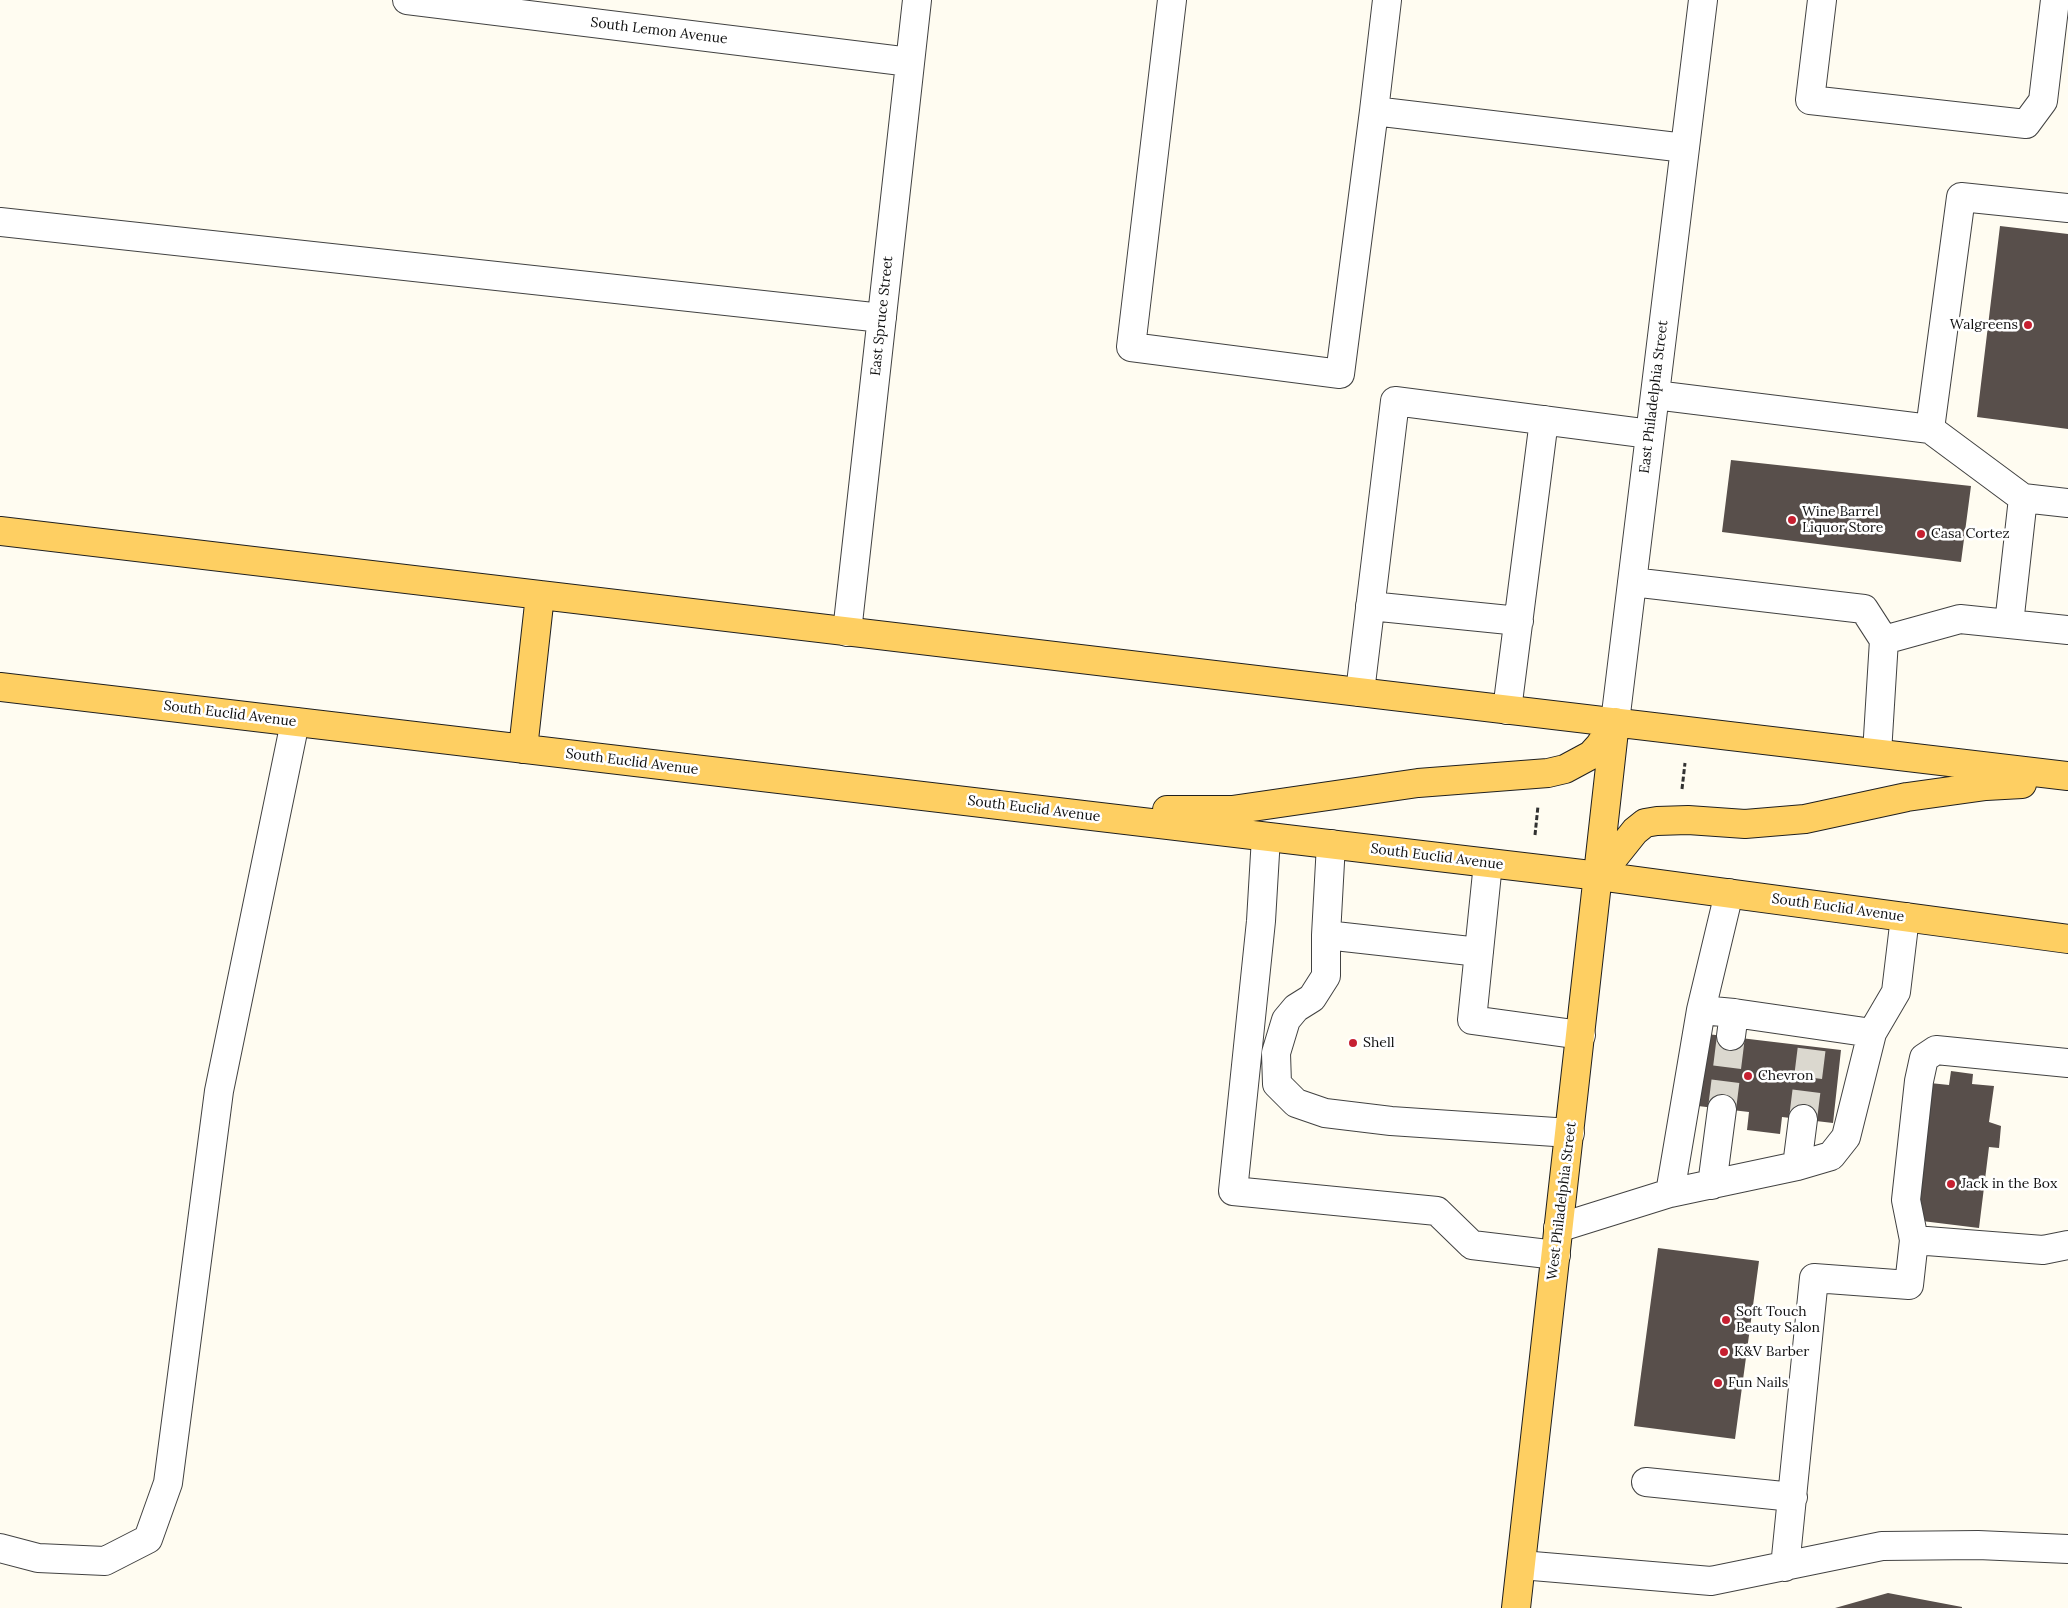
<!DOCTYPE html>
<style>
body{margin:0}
canvas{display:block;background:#fffcf1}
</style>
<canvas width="2068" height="1608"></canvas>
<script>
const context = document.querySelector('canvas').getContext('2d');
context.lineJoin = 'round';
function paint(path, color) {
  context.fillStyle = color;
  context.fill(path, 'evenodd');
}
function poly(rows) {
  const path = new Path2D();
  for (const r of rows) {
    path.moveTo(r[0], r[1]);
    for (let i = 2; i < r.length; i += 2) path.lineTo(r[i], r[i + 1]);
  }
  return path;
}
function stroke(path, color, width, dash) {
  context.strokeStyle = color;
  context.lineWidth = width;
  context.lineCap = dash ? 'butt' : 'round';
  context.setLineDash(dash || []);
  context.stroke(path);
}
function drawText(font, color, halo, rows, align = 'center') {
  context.font = font + ' Lora,serif';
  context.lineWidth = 5;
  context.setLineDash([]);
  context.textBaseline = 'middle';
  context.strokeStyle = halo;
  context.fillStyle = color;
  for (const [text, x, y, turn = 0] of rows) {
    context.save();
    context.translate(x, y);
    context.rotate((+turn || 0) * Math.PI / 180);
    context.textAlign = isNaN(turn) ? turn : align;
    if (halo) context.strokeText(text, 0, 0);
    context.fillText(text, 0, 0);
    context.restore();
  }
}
const building = poly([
 [2000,226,2068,234,2068,429,1977,417],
 [1731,460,1971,486,1961,562,1722,532],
 [1707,1034,1841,1050,1833,1123,1782,1117,1780,1134,1747,1130,1749,1112,1698,1106],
 [1951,1071,1973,1074,1972,1084,1994,1086,1989,1122,2001,1126,1999,1148,1989,1147,1979,1228,1914,1220,1930,1083,1949,1085],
 [1658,1248,1759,1261,1735,1439,1634,1426],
 [1888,1593,1962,1607,1962,1608,1835,1608]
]);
const minorTunnel = poly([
 [1722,1109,1731,1036],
 [1803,1119,1812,1046]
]);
const path = poly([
 [1682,789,1685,763],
 [1535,835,1538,806]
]);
const minor = poly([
 [407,0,910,62],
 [1172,0,1131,347,1340,374,1374,111,1685,148],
 [1822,0,1810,100,2026,124,2043,101,2055,0],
 [1374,111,1387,0],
 [0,222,882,318],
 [1655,395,1930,429,2023,498,2009,624],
 [1930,429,1961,197,2068,208],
 [2023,498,2068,503],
 [1632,582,1864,609,1884,640],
 [1370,606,1519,621],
 [847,632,917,0],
 [1360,692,1395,401,1650,434],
 [1507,710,1544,420],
 [1615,722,1703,0],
 [1877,753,1884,640,1960,619,2068,630],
 [1266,837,1261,921,1233,1191,1437,1211,1472,1245,1556,1255],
 [1331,844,1326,935,1326,976,1312,998,1296,1008,1286,1020,1276,1053,1277,1084,1296,1103,1325,1113,1391,1121,1570,1133],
 [1488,863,1472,1020,1581,1035],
 [1729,893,1701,1010,1734,1013,1872,1033],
 [1326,935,1479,952],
 [1731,1036,1734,1013],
 [1797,1166,1803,1119],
 [1712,1185,1722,1109],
 [1670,1193,1701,1010],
 [1558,1228,1670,1193,1797,1166,1831,1156,1846,1137,1872,1033,1896,992,1905,917],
 [1914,1240,1906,1200,1919,1081,1924,1058,1936,1050,2068,1063],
 [1646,1482,1793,1497],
 [0,1548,38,1558,105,1561,148,1539,168,1483,219,1091,295,722],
 [1521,1565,1711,1581,1882,1546,1978,1545,2068,1549],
 [1785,1567,1814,1278,1909,1285,1914,1240,2043,1250,2068,1245]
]);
const major = poly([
 [0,531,2068,776],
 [0,687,1599,876,2068,939],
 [523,749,540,595],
 [1167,810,1232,810,1418,783,1548,773,1565,769,1591,755,1600,745,1615,722],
 [1599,876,1635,831,1645,823,1657,821,1688,820,1745,824,1805,819,1907,797,1986,786,2022,784],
 [1516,1608,1615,722]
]);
const markers = [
 [2028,325,5,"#c62031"],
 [1792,520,5,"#c62031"],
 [1921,534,5,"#c62031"],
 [1353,1043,5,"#c62031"],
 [1748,1076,5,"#c62031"],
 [1951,1184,5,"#c62031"],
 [1726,1320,5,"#c62031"],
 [1724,1352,5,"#c62031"],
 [1718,1383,5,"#c62031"]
];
const streetNames = [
 ["South Lemon Avenue",659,31,7],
 ["East Spruce Street",882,316,-84],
 ["East Philadelphia Street",1654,397,-83],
 ["South Euclid Avenue",230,714,7],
 ["South Euclid Avenue",632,762,7],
 ["South Euclid Avenue",1034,809,7],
 ["South Euclid Avenue",1437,857,7],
 ["South Euclid Avenue",1838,908,8],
 ["West Philadelphia Street",1562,1201,-83]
];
const poiNames = [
 ["Walgreens",2018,325,"right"],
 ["Wine Barrel",1802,512],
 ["Liquor Store",1802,528],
 ["Casa Cortez",1931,534],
 ["Shell",1363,1043],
 ["Chevron",1758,1076],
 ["Jack in the Box",1961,1184],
 ["Soft Touch",1736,1312],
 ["Beauty Salon",1736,1328],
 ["K&V Barber",1734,1352],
 ["Fun Nails",1728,1383]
];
paint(building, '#584f4b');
stroke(minorTunnel, '#dbd8cf', 28, [28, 14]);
stroke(minor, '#424242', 30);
stroke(major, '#202020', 30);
stroke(path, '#313131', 3, [5, 2.5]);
stroke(minor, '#fff', 28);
stroke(major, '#fecf62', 28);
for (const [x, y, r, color] of markers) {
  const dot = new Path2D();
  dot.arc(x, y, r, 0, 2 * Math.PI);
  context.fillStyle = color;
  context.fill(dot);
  stroke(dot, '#fff', 2);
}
drawText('14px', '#0f0f0f', '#fff', streetNames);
drawText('14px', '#0f0f0f', '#fff', poiNames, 'left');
</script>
